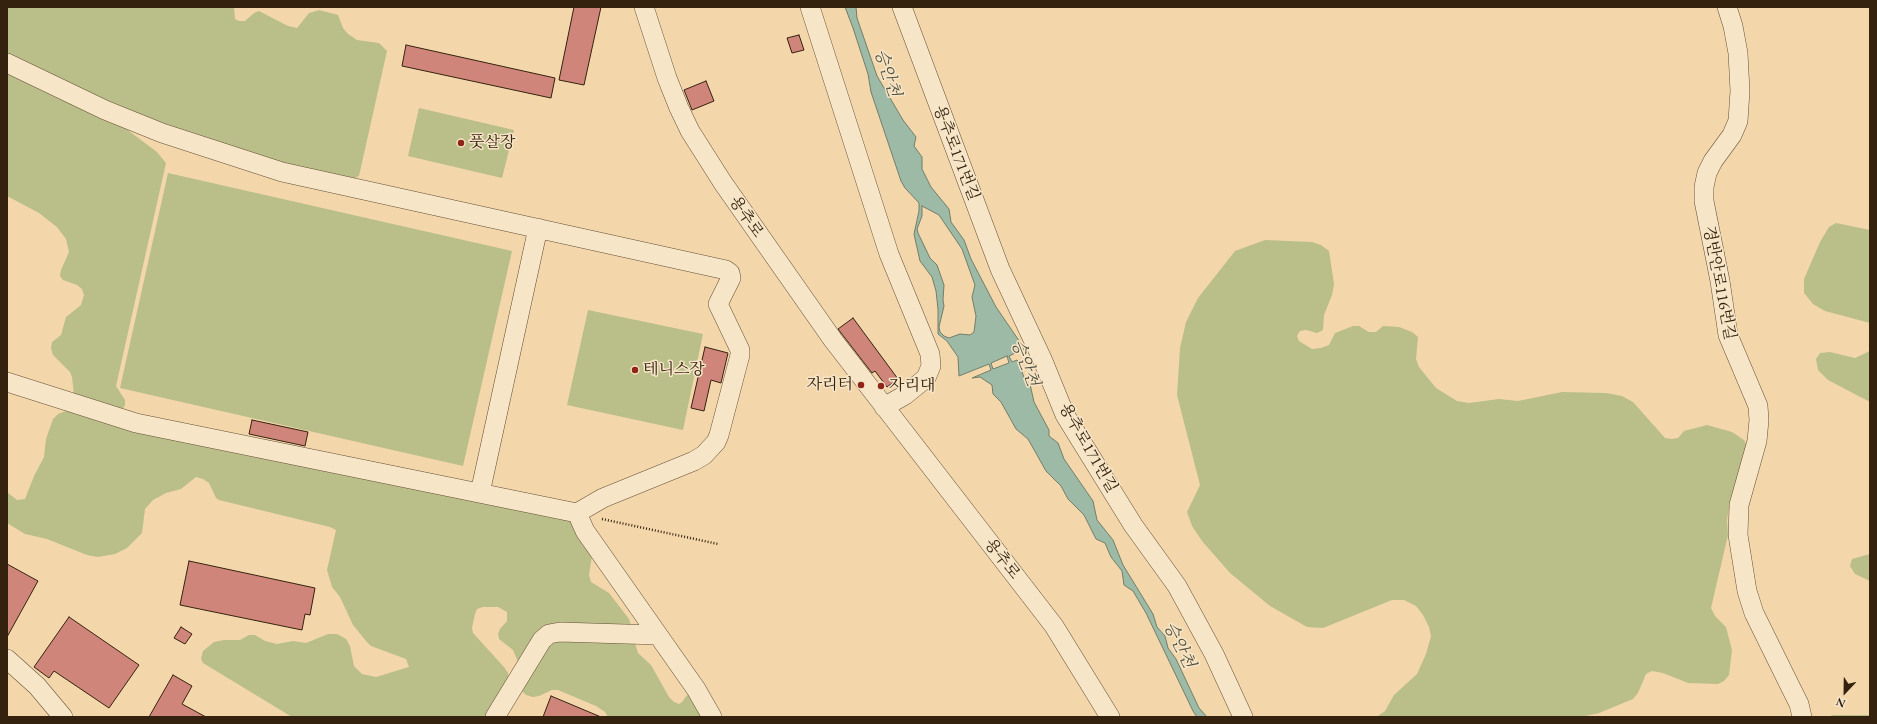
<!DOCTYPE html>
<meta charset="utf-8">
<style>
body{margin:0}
#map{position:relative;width:1877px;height:724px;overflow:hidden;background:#f3d7ab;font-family:"EB Garamond",serif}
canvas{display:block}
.frame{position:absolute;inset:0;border:8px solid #34220e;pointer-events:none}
.north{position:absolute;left:1825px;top:672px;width:40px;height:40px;-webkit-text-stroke:3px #f7e5c8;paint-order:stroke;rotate:202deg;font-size:11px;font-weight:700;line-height:16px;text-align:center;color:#34220e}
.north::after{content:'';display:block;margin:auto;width:14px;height:18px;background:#34220e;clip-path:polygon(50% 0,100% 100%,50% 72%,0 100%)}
</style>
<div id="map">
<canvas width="1877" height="724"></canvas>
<div class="frame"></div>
<div class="north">N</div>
</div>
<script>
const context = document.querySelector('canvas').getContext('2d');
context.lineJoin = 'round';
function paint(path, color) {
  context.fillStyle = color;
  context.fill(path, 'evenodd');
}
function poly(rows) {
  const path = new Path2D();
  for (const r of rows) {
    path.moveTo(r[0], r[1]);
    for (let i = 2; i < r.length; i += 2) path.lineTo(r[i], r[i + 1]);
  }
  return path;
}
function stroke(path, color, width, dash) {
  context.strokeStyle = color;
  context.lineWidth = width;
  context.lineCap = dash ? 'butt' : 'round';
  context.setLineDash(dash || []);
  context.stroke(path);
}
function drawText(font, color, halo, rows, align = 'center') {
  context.font = font + ' "EB Garamond","Noto Serif KR",serif';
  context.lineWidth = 3;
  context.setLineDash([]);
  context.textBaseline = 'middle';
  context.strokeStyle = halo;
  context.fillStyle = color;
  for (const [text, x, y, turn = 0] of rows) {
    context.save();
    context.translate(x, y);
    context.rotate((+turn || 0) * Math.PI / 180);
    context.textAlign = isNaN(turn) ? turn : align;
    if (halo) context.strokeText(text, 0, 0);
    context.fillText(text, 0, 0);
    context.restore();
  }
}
const green = poly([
 [7,7,234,7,235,19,239,21,245,21,254,13,259,11,288,26,297,28,309,13,319,10,338,15,343,28,348,34,357,40,379,43,387,51,359,176,351,180,339,179,164,129,7,58],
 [7,67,113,119,157,152,166,163,116,386,125,400,125,405,123,409,74,395,72,377,70,372,53,355,51,348,52,342,61,335,66,317,81,305,84,295,82,289,77,285,63,280,60,276,61,270,69,252,66,239,57,227,39,213,7,196],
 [419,108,514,130,502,178,408,156],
 [168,173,512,251,463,466,120,388],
 [1836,223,1870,230,1870,323,1825,311,1813,304,1804,293,1804,279,1820,242,1829,227],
 [1265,240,1312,242,1321,245,1329,251,1334,284,1332,295,1324,315,1323,330,1317,333,1306,330,1300,331,1297,336,1299,341,1312,349,1321,348,1329,345,1335,333,1353,326,1359,326,1369,332,1376,332,1383,326,1399,327,1412,332,1418,337,1416,359,1419,367,1436,388,1457,401,1469,403,1499,399,1518,401,1562,392,1606,393,1622,396,1633,402,1665,438,1672,439,1678,438,1684,431,1707,425,1732,432,1744,440,1747,446,1730,502,1727,520,1728,535,1711,608,1715,616,1726,627,1732,650,1729,675,1724,681,1718,684,1688,683,1663,673,1652,671,1646,674,1638,693,1633,699,1599,713,1581,717,1372,717,1378,716,1385,711,1394,695,1417,674,1426,654,1431,636,1429,627,1423,615,1416,606,1404,600,1392,600,1323,628,1307,627,1270,606,1230,573,1202,541,1192,526,1187,512,1200,485,1177,395,1180,348,1186,322,1198,298,1235,251],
 [588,310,703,334,683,430,567,405],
 [1870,351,1870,402,1828,380,1818,370,1816,359,1820,353,1830,352,1855,358],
 [72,409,568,516,592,556,589,575,591,582,609,593,629,619,631,626,559,630,519,664,513,650,499,639,498,634,500,629,507,621,507,612,498,607,483,607,477,609,475,614,472,628,473,633,504,667,508,673,509,680,491,717,292,717,203,663,201,659,203,651,214,642,224,640,240,640,249,635,255,635,265,641,277,644,293,641,306,643,328,634,337,634,346,639,350,646,354,666,362,674,376,677,409,667,406,659,371,646,366,641,353,625,340,597,332,587,327,570,336,530,330,527,219,500,216,498,209,483,203,479,196,477,181,489,166,493,153,500,145,509,142,533,127,548,115,554,98,557,87,555,47,539,25,534,7,523,7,492,17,500,25,499,34,476,44,457,46,439,53,419,58,414],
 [1870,554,1870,581,1855,574,1850,566,1852,559],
 [550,637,635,643,638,653,651,665,669,697,674,702,679,704,682,702,687,695,690,696,708,717,608,717,605,712,596,706,558,690,552,690,539,696,533,697,526,695,521,690],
 [1833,715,1870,715,1870,717,1827,717]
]);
const water = poly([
 [845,7,856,7,857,18,877,76,903,120,916,137,914,146,922,157,922,169,931,187,949,209,951,222,964,240,971,259,996,307,1024,348,1024,349,1009,356,1012,362,1017,360,1018,361,1025,380,1030,384,1034,402,1049,430,1049,436,1058,443,1064,459,1093,501,1097,520,1113,540,1123,565,1153,614,1157,627,1165,636,1168,648,1176,659,1199,708,1207,717,1197,717,1193,711,1146,613,1133,591,1124,585,1122,571,1111,557,1105,543,1096,539,1084,515,1068,499,1061,486,1046,471,1028,439,1016,429,1001,402,993,394,992,385,980,377,972,378,991,370,989,364,959,376,958,357,947,341,938,334,938,309,936,291,932,277,920,261,914,234,919,211,919,203,905,188,901,181,871,92,868,74,853,28,845,7],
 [922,206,939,215,962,249,975,285,972,297,976,316,974,332,970,335,960,334,949,338,944,336,940,332,939,327,944,306,943,300,944,285,937,265,930,258,918,233,917,229,922,216,922,206],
 [1007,356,1009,363,993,369,991,363,1007,356]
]);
const building = poly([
 [574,7,601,7,584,85,559,80,574,7],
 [799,35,804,50,792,53,787,38,799,35],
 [406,45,555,78,551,98,402,66,406,45],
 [706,81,714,101,692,110,684,90,706,81],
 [853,318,898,379,887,387,875,371,872,373,838,329,853,318],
 [705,347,728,353,721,383,711,380,704,411,691,408,705,347],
 [252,420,308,432,305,446,249,434,252,420],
 [189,561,315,588,310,615,305,614,302,630,180,605,189,561],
 [7,564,38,581,7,637,7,564],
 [69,617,139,665,109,708,54,671,49,678,34,667,69,617],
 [181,627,192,634,185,644,174,638,181,627],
 [173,675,192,686,182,704,206,717,149,717,173,675],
 [551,696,601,717,543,717,551,696]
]);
const path = poly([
 [602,519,718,544]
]);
const minor = poly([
 [644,7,667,78,679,108,690,131,723,183,833,340,1054,626,1110,717],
 [810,7,889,254,930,354,931,366,926,378,905,395,884,407],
 [902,7,1000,269,1043,361,1065,415,1133,525,1177,586,1214,654,1243,717],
 [1727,7,1733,26,1738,53,1740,91,1738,121,1732,135,1713,161,1707,173,1704,187,1704,201,1720,281,1728,335,1758,406,1759,420,1757,441,1739,505,1738,535,1747,591,1754,613,1791,688,1799,704,1802,717],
 [7,63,105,110,162,133,282,172,726,270,730,273,731,278,718,304,740,350,740,355,719,435,716,442,704,455,694,461,603,498,577,513,585,531,696,689,712,717],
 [7,382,136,423,577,513],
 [480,493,538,228],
 [7,659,37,686,63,717],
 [495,717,542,640,549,634,560,632,658,635]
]);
const markers = [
 [461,143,4,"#8f2418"],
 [635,370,4,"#8f2418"],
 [861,385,4,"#8f2418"],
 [881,386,4,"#8f2418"]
];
const poiNames = [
 ["풋살장",469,143],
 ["테니스장",643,370],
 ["자리터",853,385,"right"],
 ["자리대",889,386]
];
const streetNames = [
 ["용추로171번길",956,153,69],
 ["용추로",746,217,55],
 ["경반안로116번길",1719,283,79],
 ["용추로171번길",1088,448,60],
 ["용추로",1002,559,52]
];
const waterNames = [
 ["승안천",887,73,72],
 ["승안천",1025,363,69],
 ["승안천",1179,645,64]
];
paint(green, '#babe89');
paint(water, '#9cbaa5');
stroke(water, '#727d69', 1);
paint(building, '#d0857a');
stroke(building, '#34220e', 1);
stroke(minor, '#644f35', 20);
stroke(path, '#34220e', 2.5, [1, 2]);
stroke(minor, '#f7e5c8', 19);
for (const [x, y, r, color] of markers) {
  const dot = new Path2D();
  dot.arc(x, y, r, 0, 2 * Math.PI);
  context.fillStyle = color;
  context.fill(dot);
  stroke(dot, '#f7e5c8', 1.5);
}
drawText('16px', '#34220e', '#f7e5c8', poiNames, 'left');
drawText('16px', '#34220e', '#f7e5c8', streetNames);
drawText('italic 17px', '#53503b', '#f7e5c8', waterNames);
</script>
